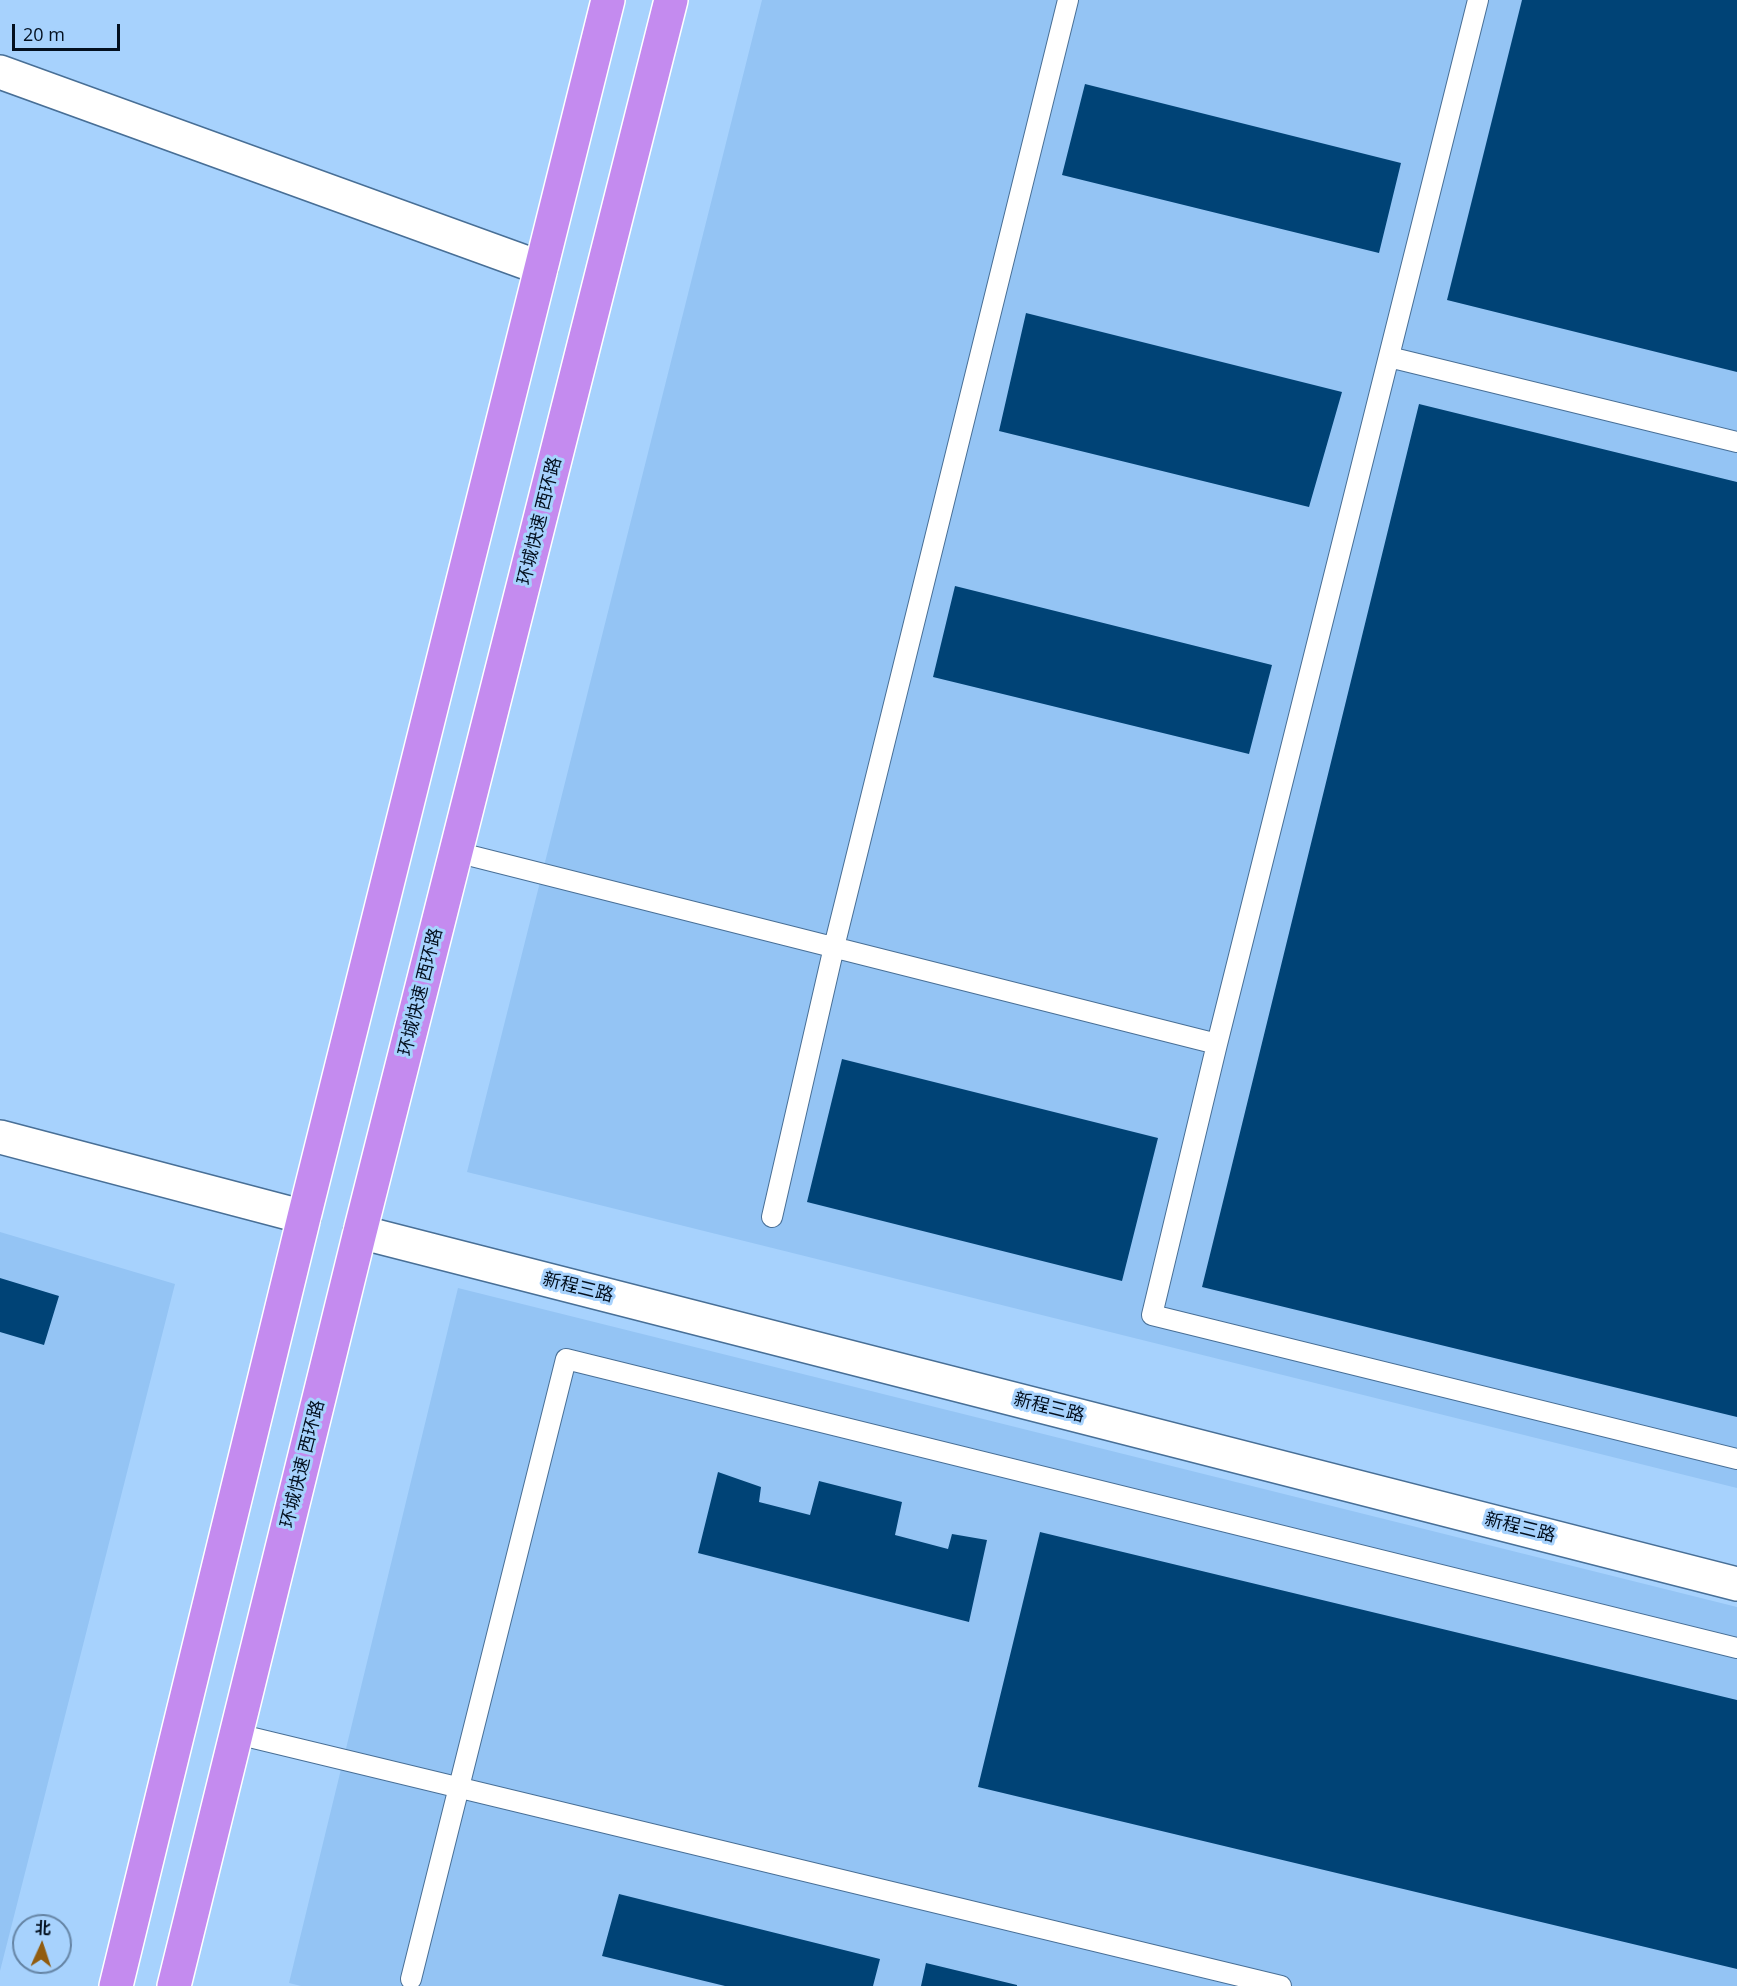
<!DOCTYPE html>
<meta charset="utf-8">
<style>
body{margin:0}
#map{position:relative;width:1737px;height:1986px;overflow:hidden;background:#a7d2fd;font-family:"Open Sans","Noto Sans SC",sans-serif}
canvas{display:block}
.north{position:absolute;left:12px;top:1914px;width:60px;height:60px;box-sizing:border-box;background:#a7d2fd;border:2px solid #6584a4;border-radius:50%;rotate:3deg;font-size:16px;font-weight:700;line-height:24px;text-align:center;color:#03101f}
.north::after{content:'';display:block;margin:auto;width:21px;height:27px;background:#915c0f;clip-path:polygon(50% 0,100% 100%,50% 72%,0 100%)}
.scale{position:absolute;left:12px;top:24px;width:108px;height:27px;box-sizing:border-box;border:3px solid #03101f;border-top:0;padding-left:8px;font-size:18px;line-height:21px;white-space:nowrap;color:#03101f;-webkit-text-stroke:4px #a7d2fd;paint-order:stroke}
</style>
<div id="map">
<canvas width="1737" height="1986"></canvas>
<div class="north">北</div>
<div class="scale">20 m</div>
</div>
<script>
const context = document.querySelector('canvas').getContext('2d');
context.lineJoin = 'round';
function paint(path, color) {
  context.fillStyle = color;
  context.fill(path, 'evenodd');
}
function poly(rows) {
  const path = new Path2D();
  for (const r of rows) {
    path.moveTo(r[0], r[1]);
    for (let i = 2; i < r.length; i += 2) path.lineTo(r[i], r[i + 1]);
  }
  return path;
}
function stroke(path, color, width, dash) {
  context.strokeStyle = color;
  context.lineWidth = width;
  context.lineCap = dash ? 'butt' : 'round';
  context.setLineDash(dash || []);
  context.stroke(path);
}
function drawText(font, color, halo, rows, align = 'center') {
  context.font = font + ' "Open Sans","Noto Sans SC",sans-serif';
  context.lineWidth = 6;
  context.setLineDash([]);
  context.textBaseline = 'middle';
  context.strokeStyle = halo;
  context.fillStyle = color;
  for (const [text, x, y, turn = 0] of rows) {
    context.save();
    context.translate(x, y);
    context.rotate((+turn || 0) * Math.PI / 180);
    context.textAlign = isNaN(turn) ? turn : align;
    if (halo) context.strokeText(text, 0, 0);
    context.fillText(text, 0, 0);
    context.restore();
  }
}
const built = poly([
 [762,0,1737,0,1737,1488,467,1172],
 [0,1232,175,1284,0,1971],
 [458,1288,1737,1607,1737,1986,301,1986,289,1983]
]);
const building = poly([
 [1522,0,1737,0,1737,372,1447,300],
 [1085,84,1401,163,1379,253,1062,175],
 [1026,313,1342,392,1309,507,999,431],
 [1419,404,1737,482,1737,1417,1202,1287],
 [955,586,1272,665,1249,754,933,677],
 [842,1059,1158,1138,1122,1281,807,1202],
 [0,1278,59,1296,44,1345,0,1332],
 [718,1472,761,1487,759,1502,810,1515,819,1481,902,1502,895,1535,948,1549,952,1534,987,1540,969,1622,698,1553],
 [1040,1532,1737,1700,1737,1969,978,1787],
 [619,1894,880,1959,873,1986,725,1986,602,1956],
 [926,1963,1017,1985,1017,1986,921,1986]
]);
const lane = poly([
 [1478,0,1217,1044,1152,1315,1737,1459],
 [1389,357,1737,442],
 [456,852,1217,1044],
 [772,1217,834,947,1068,0],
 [237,1734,1281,1986],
 [411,1979,566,1359,1737,1648]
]);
const street = poly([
 [0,72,541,268],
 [0,1137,304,1217],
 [360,1232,1737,1584]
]);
const highway = poly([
 [116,1986,304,1217,608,0],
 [174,1986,360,1232,671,0]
]);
const streetNames = [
 ["环城快速 西环路",540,521,-76],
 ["环城快速 西环路",421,992,-76],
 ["新程三路",578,1288,14],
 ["新程三路",1049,1408,14],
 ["环城快速 西环路",303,1464,-76],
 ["新程三路",1520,1528,14]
];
paint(built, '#94c4f4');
paint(building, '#004376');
stroke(lane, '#486f96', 22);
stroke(street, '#486f96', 36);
stroke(highway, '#fff', 36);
stroke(lane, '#fff', 20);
stroke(street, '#fff', 33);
stroke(highway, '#c48bef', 33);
drawText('18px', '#03101f', '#a7d2fd', streetNames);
</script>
